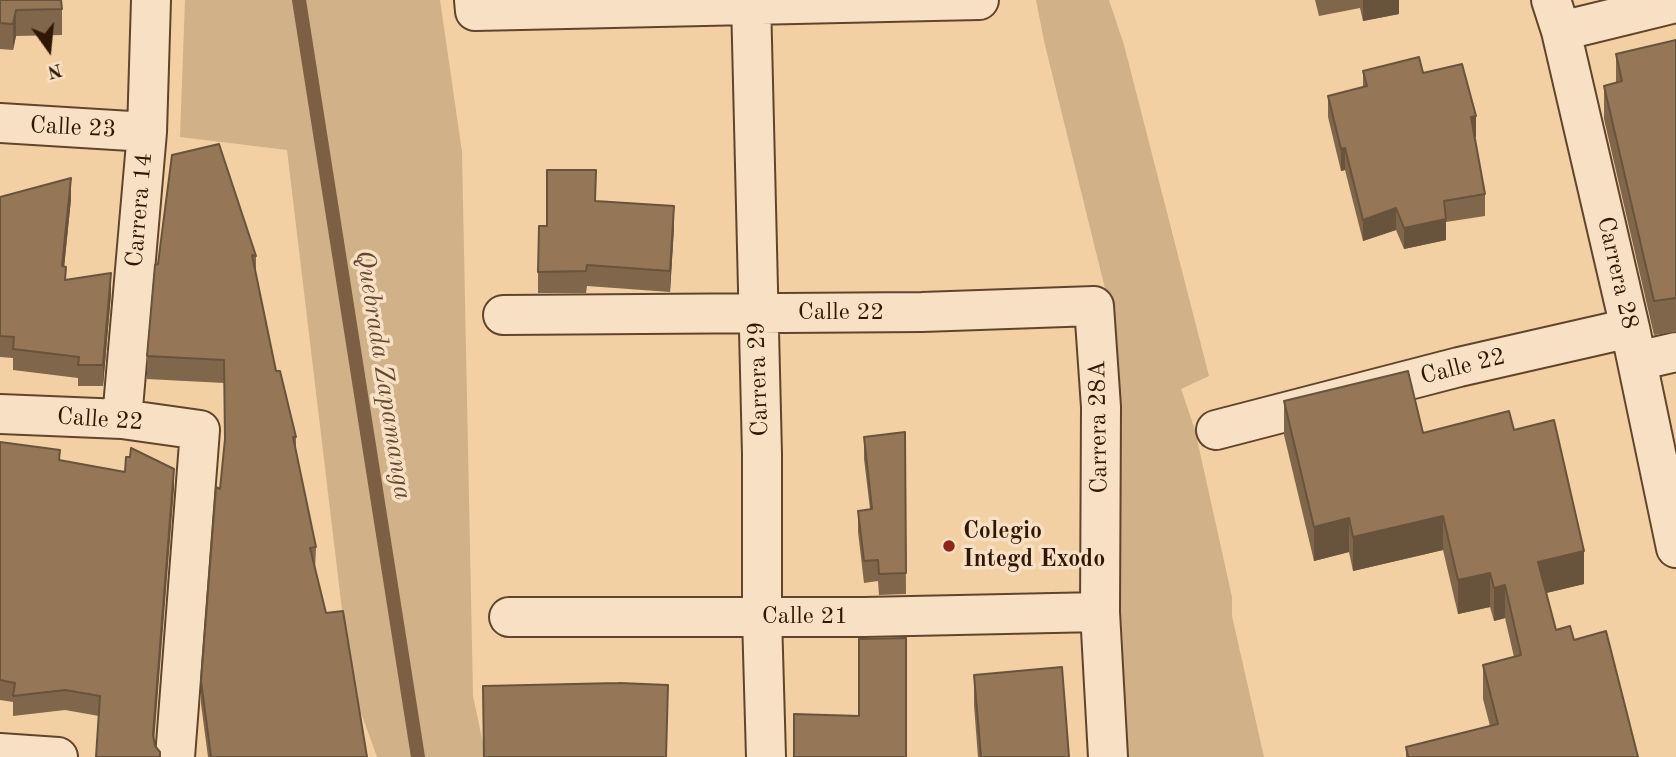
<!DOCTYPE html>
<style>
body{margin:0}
#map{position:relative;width:1676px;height:757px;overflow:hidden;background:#f2d0a3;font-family:"Old Standard TT",serif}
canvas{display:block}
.north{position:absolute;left:14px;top:14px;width:70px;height:70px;-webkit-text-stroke:5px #f7e0c3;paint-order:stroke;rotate:165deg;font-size:19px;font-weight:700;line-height:28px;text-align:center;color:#301704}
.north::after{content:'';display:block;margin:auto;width:24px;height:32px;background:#301704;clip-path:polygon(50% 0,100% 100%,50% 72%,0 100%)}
</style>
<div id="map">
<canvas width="1676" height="757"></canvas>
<div class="north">N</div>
</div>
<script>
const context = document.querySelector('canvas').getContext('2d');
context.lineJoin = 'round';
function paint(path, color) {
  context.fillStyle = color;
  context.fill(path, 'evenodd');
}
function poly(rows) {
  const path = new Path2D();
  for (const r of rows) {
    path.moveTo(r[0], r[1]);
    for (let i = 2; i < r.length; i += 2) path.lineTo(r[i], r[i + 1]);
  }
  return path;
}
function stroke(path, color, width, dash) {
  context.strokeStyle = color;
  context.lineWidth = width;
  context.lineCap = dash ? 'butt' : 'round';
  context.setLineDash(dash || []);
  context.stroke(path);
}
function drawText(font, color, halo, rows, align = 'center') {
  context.font = font + ' "Old Standard TT",serif';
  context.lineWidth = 7;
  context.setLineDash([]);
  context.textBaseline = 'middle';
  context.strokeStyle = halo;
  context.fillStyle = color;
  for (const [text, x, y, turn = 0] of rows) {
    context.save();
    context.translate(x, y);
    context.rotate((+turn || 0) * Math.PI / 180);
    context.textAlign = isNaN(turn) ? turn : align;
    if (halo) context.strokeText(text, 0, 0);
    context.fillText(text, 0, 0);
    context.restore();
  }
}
const green = poly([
 [185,0,440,0,462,152,473,696,486,757,377,757,351,685,287,150,180,137],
 [1036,0,1109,0,1124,45,1209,376,1181,389,1195,430,1232,597,1232,616,1264,757,1123,757,1113,577,1113,321,1044,41]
]);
const stream = poly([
 [299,0,418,757]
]);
const minor = poly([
 [474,0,475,11,979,0],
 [751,0,762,454,762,617,766,757],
 [1551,0,1561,31,1630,328,1676,548],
 [1561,31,1676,3],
 [0,123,147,132],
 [503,315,922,312,1094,306,1101,407,1100,612,1108,757],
 [1637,361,1676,352],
 [0,414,122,419,200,430,175,757],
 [122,419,147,132,151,0],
 [1216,430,1459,367,1630,328],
 [509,617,864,617,1100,612],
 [0,753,58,757]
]);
const wall = poly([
 [0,0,62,9,62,35,16,36,13,50,0,49],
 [1315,0,1399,0,1399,14,1363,21,1360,8,1319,16],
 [1676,40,1676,332,1654,335,1604,119,1604,86,1616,83,1616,54],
 [1363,71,1423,73,1476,137,1474,137,1485,194,1485,216,1446,222,1446,240,1404,249,1396,230,1363,241,1345,170,1341,171,1328,117,1328,96,1363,87],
 [0,197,71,199,64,267,66,280,111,294,103,386,78,386,78,378,13,370,13,358,0,357],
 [596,201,674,227,670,292,587,286,586,293,538,293,538,272,547,226],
 [159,256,256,256,256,276,276,371,296,437,296,453,316,547,315,570,326,613,367,757,208,757,201,704,201,681,225,442,224,383,147,379,147,356],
 [1284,401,1423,433,1514,430,1584,584,1546,593,1556,630,1574,640,1638,757,1406,757,1406,747,1490,726,1483,699,1483,665,1514,657,1505,618,1494,621,1490,607,1458,614,1443,550,1353,571,1349,552,1314,561,1284,435],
 [905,432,906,594,879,595,878,581,864,583,858,532,858,511,870,509,864,459,864,437],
 [0,442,60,460,174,489,99,716,65,710,13,716,13,702,0,700],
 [974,675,1069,757,978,757,974,705]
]);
const shadedWall = poly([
 [1363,0,1399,0,1399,14,1363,21],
 [16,10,16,36,13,50,13,24],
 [1476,116,1476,137,1471,138,1471,117],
 [1345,148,1345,170,1341,171,1341,149],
 [71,178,71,199,62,288,62,266],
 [674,206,674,227,670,292,670,271],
 [1396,208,1396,230,1363,241,1363,220],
 [1446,219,1446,240,1404,249,1404,228],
 [111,273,111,294,103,386,103,365],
 [174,469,174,489,153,755,153,735],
 [1443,516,1443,550,1353,571,1353,537],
 [1349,518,1349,552,1314,561,1314,527],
 [1584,551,1584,584,1538,595,1538,562],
 [1490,573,1490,607,1458,614,1458,580],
 [1505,585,1505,618,1494,621,1494,588]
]);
const building = poly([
 [0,0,61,0,62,9,16,10,13,24,0,23,0,0],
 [1676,40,1676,298,1654,301,1604,86,1622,81,1616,54,1676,40],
 [1419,57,1423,73,1462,64,1476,116,1471,117,1485,194,1444,201,1446,219,1404,228,1396,208,1363,220,1345,148,1341,149,1328,96,1367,86,1363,71,1419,57],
 [219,144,256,256,252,255,276,371,280,371,296,437,293,437,316,547,310,548,326,613,343,611,367,757,211,757,201,681,216,487,220,489,225,439,224,360,147,356,155,265,158,264,159,256,172,155,219,144],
 [547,170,596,170,595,201,674,206,670,271,587,265,586,271,538,272,539,226,547,226,547,170],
 [71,178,62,266,66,267,65,280,111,273,103,365,78,365,79,357,13,349,14,337,0,336,0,197,71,178],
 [1408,371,1423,433,1509,411,1514,430,1554,420,1584,551,1538,562,1556,630,1570,626,1574,640,1606,631,1638,757,1408,757,1406,747,1498,724,1483,665,1521,655,1505,585,1494,588,1490,573,1458,580,1443,516,1353,537,1349,518,1314,527,1284,401,1408,371],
 [905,432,906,573,879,574,878,560,864,561,858,511,872,509,864,437,905,432],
 [0,442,60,450,59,460,125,472,126,457,130,457,131,448,174,469,153,735,155,746,160,752,160,757,96,757,100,696,65,690,13,696,15,683,0,680,0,442],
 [906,638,906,757,794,757,794,714,859,716,859,639,906,638],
 [1062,667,1069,757,981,757,974,675,1062,667],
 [619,683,668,685,666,757,484,757,483,686,619,683]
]);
const markers = [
 [949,546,7,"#8f2418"]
];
const streetNames = [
 ["Calle 23",73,128,3],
 ["Carrera 14",140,210,-85],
 ["Carrera 28",1617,273,77],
 ["Calle 22",841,313],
 ["Calle 22",1463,367,-14],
 ["Carrera 29",759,379,-92],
 ["Calle 22",100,420,4],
 ["Carrera 28A",1099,427,-91],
 ["Calle 21",805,617]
];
const poiNames = [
 ["Colegio",963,532],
 ["Integd Exodo",963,560]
];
const waterNames = [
 ["Quebrada Zapamanga",383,375,81]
];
paint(green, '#d1b188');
stroke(stream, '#7d6043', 14);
stroke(minor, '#60452c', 42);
stroke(minor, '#f7e0c3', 38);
paint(wall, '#80664b');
paint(shadedWall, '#68533d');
paint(building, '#957757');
stroke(building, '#68533d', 2);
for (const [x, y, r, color] of markers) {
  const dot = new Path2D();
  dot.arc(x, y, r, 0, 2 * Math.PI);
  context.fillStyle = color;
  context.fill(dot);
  stroke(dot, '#f7e0c3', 2.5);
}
drawText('24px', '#301704', '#f7e0c3', streetNames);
drawText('bold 24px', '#301704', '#f7e0c3', poiNames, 'left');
drawText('italic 26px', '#63482e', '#f7e0c3', waterNames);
</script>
